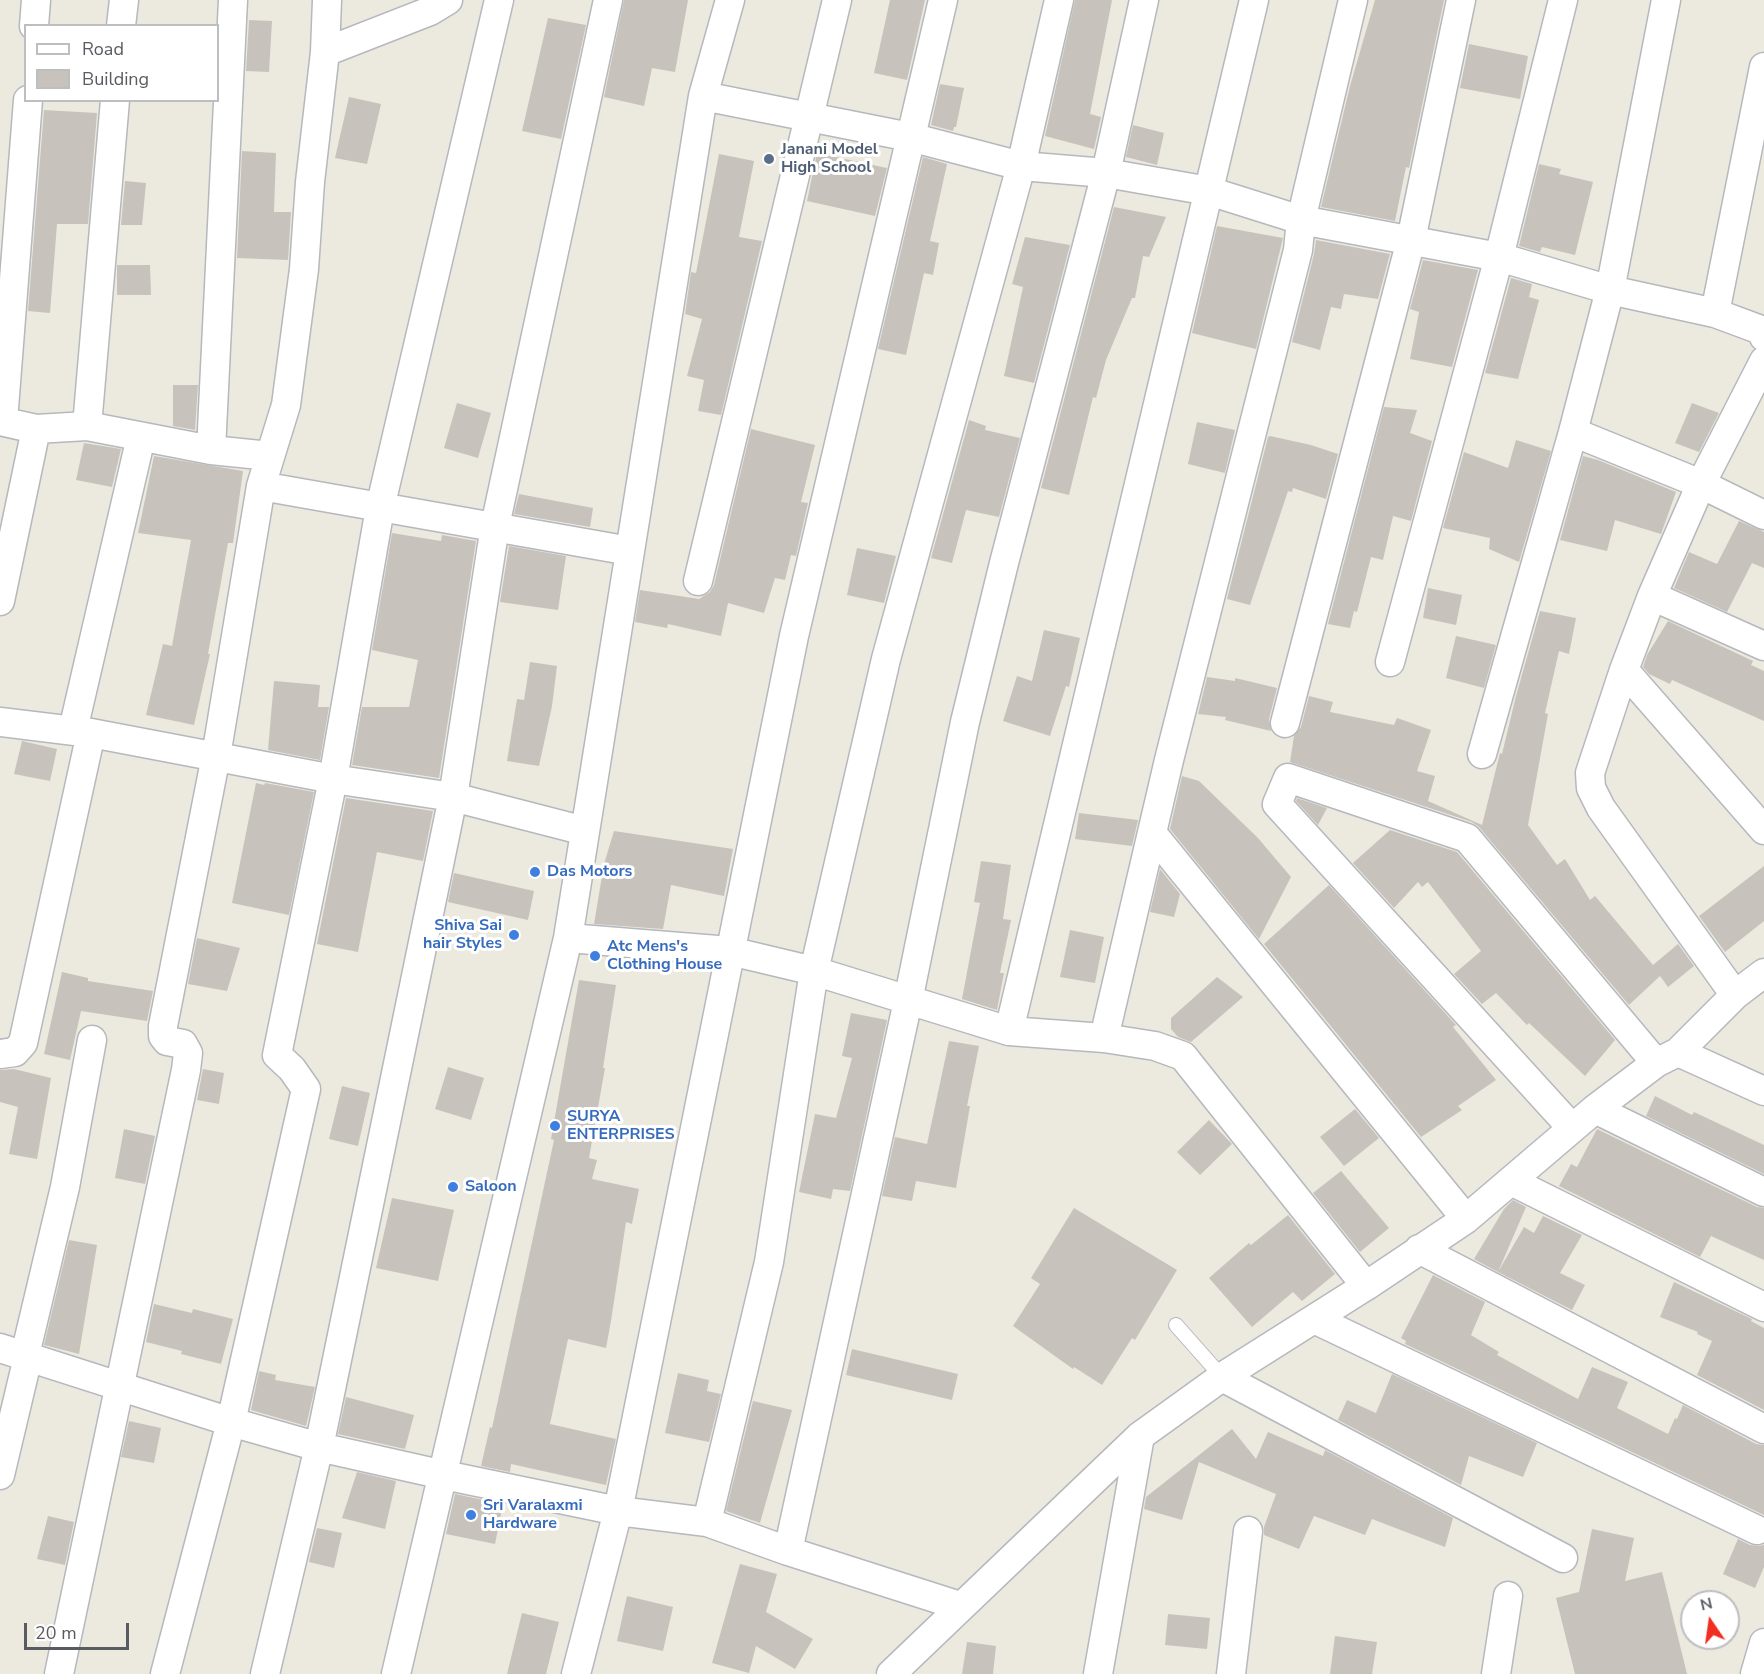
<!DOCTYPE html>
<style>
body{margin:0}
#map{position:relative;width:1764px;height:1674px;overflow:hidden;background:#ece9df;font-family:"Nunito Sans",sans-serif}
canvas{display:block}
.legend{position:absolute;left:24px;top:24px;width:195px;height:78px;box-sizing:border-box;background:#fff;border:2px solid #bcbec0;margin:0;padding:8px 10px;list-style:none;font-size:18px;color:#585c61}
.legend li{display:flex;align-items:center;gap:12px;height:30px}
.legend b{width:30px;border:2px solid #bcbec0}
.north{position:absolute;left:1680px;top:1590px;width:60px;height:60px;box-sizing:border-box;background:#fff;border:2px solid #bcbec0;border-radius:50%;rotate:347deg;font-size:16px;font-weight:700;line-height:24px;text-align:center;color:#585c61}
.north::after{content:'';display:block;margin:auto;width:21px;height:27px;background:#f12e20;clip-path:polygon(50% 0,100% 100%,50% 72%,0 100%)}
.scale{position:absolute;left:24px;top:1623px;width:105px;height:27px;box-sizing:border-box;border:3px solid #585c61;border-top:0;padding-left:8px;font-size:18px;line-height:21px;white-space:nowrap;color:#585c61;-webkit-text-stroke:4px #fff;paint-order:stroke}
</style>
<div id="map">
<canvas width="1764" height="1674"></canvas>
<ul class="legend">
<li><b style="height:8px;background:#fff"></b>Road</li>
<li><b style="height:16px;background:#c7c3bc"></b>Building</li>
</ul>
<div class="north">N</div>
<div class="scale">20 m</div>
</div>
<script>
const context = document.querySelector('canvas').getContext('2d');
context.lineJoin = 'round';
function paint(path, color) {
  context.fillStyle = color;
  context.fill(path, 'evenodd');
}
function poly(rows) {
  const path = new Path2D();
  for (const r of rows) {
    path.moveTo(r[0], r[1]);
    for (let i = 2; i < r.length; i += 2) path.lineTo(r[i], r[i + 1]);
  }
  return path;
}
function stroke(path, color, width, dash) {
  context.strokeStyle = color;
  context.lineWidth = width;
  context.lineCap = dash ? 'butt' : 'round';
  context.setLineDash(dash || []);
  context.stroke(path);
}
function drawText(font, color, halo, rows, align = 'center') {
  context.font = font + ' "Nunito Sans",sans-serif';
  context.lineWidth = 6;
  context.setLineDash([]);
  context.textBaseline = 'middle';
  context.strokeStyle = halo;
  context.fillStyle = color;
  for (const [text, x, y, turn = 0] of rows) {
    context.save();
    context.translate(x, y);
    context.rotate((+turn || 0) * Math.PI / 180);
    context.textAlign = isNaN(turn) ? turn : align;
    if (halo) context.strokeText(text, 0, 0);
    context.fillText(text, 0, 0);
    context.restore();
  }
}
const building = poly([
 [624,0,688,0,675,72,652,68,644,106,604,97],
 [890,0,925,0,907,80,874,73],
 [1075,0,1112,0,1090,114,1101,117,1094,149,1045,136],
 [1375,0,1444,0,1409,168,1406,167,1395,221,1321,207,1350,86],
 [548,18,586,25,561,139,522,131],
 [249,20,272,21,269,72,246,71],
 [1469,44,1528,56,1520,99,1460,88],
 [940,84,964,88,956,127,954,127,953,131,931,125],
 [349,97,381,104,367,164,335,158],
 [44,110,97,113,88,224,57,224,50,313,28,311],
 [1133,125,1164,133,1157,165,1126,157],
 [242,151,276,153,274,212,291,212,288,260,237,258],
 [817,153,887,168,875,216,807,201],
 [719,154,754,161,739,237,762,241,721,415,698,411,704,380,687,376,702,319,685,314,691,272,696,273],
 [923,157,947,164,930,241,939,243,933,275,924,273,906,355,878,349],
 [1539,164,1561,169,1559,174,1593,182,1575,255,1542,247,1540,252,1519,246],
 [125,181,146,183,142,225,121,225],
 [1114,207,1166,217,1149,257,1143,256,1135,298,1132,298,1106,360,1096,398,1093,397,1069,495,1041,488],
 [1217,226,1283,238,1256,349,1192,333],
 [1025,237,1070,245,1034,383,1004,376,1023,287,1012,284],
 [1316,240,1390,254,1378,299,1344,294,1341,309,1331,307,1320,350,1292,342,1314,254],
 [1423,260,1478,270,1452,367,1410,359,1419,312,1410,309],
 [117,265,150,265,151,295,117,295],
 [1511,278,1532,284,1529,297,1539,300,1518,379,1485,373],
 [173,385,198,385,195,430,173,426],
 [457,403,491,413,478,458,444,448],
 [1692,403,1719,413,1699,452,1675,443],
 [1384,407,1417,410,1410,433,1432,441,1411,521,1393,516,1383,560,1371,557,1357,612,1354,611,1350,628,1328,624],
 [969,420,986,426,985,430,1020,438,999,517,966,510,952,563,931,558],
 [1197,422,1235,430,1225,473,1188,464],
 [751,429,815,445,801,502,808,503,796,556,791,555,785,580,775,578,764,613,728,603,721,636,668,624,667,628,635,622,640,590,699,599,710,592,714,585],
 [1270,436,1311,445,1338,454,1326,499,1293,488,1292,492,1288,491,1250,605,1227,599,1268,437],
 [1516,440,1551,451,1519,562,1489,549,1490,538,1443,528,1464,452,1508,468],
 [84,443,121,449,112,487,76,480],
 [154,456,243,471,233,543,228,543,208,654,210,654,194,725,146,715,163,644,172,646,191,540,138,533],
 [1583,456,1598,460,1676,492,1661,534,1615,520,1607,551,1560,540],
 [519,494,593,508,590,527,514,514],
 [1739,521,1764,532,1764,568,1752,563,1727,612,1674,588,1689,552,1717,564],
 [392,533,441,541,442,535,476,541,439,778,352,765,362,707,409,707,418,660,372,650],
 [509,546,566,556,558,610,500,602],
 [857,548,896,556,884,603,847,595],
 [1428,588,1462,595,1456,625,1423,618],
 [1540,611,1576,618,1569,654,1559,651,1545,713,1548,714,1528,825,1557,865,1565,859,1590,900,1595,896,1653,965,1678,944,1694,966,1668,987,1660,976,1629,1005,1479,827,1472,822,1290,762,1294,736,1301,727,1309,696,1333,702,1330,712,1394,725,1397,718,1431,730,1417,771,1435,776,1428,801,1482,825,1500,753,1502,754,1516,696],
 [1668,621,1753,661,1751,665,1764,671,1764,721,1672,680,1670,684,1649,674,1643,667,1647,655],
 [1044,630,1080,638,1069,687,1066,686,1050,736,1003,721,1017,676,1032,681],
 [1456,636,1496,645,1484,688,1446,678],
 [530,662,557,666,552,706,539,766,507,761,517,699,524,700],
 [1207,677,1235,681,1235,678,1277,688,1269,719,1271,731,1225,720,1226,717,1198,714],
 [274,681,320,685,318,707,329,707,320,760,268,750],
 [22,741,57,749,50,781,14,774],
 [1182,776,1199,781,1258,838,1291,877,1259,939,1170,829],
 [256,783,264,785,265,783,314,792,289,915,232,903],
 [346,798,433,811,423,861,377,852,358,952,317,944],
 [1297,798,1327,808,1318,825,1296,801],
 [1079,813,1138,820,1132,846,1075,839],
 [1390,830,1457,852,1615,1040,1585,1076,1529,1023,1527,1025,1496,993,1482,1004,1454,974,1481,951,1428,882,1422,887,1418,882,1394,908,1353,863],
 [614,831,733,849,724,896,671,885,663,929,594,924,604,864],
 [981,861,1011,865,1003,919,1011,920,1000,973,1004,973,997,1010,962,999,980,903,974,902],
 [1764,866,1764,921,1725,952,1699,916],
 [1160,869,1180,894,1174,917,1150,912],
 [454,873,534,891,528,920,448,902],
 [1329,885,1456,1025,1453,1027,1496,1080,1458,1106,1462,1110,1421,1137,1264,944],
 [1070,930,1104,937,1095,983,1060,977],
 [197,938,240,948,227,991,188,984],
 [62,972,88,978,88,981,153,991,147,1021,81,1011,70,1060,44,1054],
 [1217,977,1243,997,1191,1042,1178,1037,1171,1029,1171,1018],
 [579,980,616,985,603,1068,605,1068,589,1158,597,1160,592,1179,639,1189,632,1224,626,1222,611,1321,606,1348,568,1339,550,1424,616,1439,606,1485,511,1464,510,1472,481,1466,490,1427,492,1428,554,1140,551,1139],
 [851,1013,887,1020,850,1191,833,1189,831,1199,799,1192,815,1114,836,1118,852,1058,842,1056],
 [949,1041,979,1046,967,1106,970,1106,956,1188,916,1181,912,1201,882,1196,895,1137,927,1144],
 [448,1067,484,1078,471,1120,435,1109],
 [14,1069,51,1078,37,1159,9,1154,18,1107,0,1102,0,1070],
 [203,1069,224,1073,219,1104,197,1100],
 [342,1086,370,1093,358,1146,329,1139],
 [1655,1096,1692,1115,1694,1112,1764,1145,1764,1174,1646,1116],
 [1355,1109,1379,1138,1344,1166,1320,1137],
 [1209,1120,1232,1144,1200,1175,1177,1152],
 [124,1129,155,1136,145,1184,115,1178],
 [1597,1129,1757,1207,1764,1208,1764,1260,1711,1236,1700,1257,1559,1186,1571,1164,1577,1167],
 [1341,1171,1389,1228,1360,1252,1313,1193],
 [392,1198,454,1210,438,1281,376,1268],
 [1513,1200,1526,1207,1498,1272,1474,1259,1504,1209],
 [1074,1208,1177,1270,1135,1340,1132,1338,1102,1385,1074,1367,1073,1369,1013,1326,1040,1284,1031,1278],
 [1288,1215,1335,1274,1302,1301,1293,1292,1252,1327,1209,1278,1249,1243,1251,1245],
 [1543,1216,1582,1235,1560,1273,1585,1285,1572,1310,1498,1272,1524,1227,1534,1233],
 [69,1240,97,1245,79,1354,44,1345],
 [1433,1275,1485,1302,1471,1335,1499,1352,1497,1355,1561,1390,1578,1399,1592,1367,1628,1382,1617,1408,1668,1434,1675,1418,1677,1419,1683,1405,1756,1444,1764,1445,1764,1515,1405,1344,1406,1341,1401,1338],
 [1674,1282,1752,1319,1751,1321,1764,1328,1764,1410,1697,1375,1712,1341,1697,1334,1698,1332,1660,1317],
 [154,1304,192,1313,193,1309,233,1319,221,1364,181,1354,182,1351,146,1342],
 [852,1349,958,1374,952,1400,846,1375],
 [259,1371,276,1375,275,1380,315,1387,306,1426,251,1410],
 [678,1373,709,1380,707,1391,721,1394,709,1442,665,1433],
 [1392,1374,1537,1443,1523,1477,1469,1456,1461,1485,1338,1420,1347,1400,1376,1413],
 [346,1397,414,1415,405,1449,338,1434],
 [753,1401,792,1410,760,1523,726,1511],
 [129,1421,161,1428,154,1463,121,1457],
 [1232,1429,1256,1459,1268,1432,1323,1456,1325,1450,1453,1518,1445,1547,1372,1519,1365,1535,1314,1516,1299,1549,1264,1535,1264,1527,1276,1494,1199,1462,1182,1520,1144,1509,1146,1497],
 [357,1472,396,1481,385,1529,342,1518],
 [455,1494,503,1504,495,1544,446,1534],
 [48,1516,74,1522,65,1565,37,1559],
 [317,1528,342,1533,334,1568,309,1562],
 [1592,1529,1634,1538,1625,1581,1662,1572,1687,1674,1575,1674,1556,1598,1579,1592],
 [1738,1539,1750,1545,1758,1546,1764,1545,1764,1567,1755,1588,1723,1574],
 [740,1564,777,1574,766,1612,813,1639,795,1669,756,1646,749,1673,712,1663],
 [627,1596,673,1607,663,1651,617,1641],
 [522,1613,559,1622,546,1674,507,1674],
 [1168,1614,1210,1618,1207,1649,1165,1645],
 [1335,1636,1377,1642,1372,1674,1330,1674],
 [967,1642,996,1646,993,1674,962,1674]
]);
const service = poly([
 [1176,1325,1222,1377]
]);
const minor = poly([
 [34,26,36,0],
 [121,26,124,0],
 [325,52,430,11,448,0],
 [703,96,910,137,1021,166,1106,173,1209,191,1301,220,1499,257,1610,290,1715,313,1761,330,1764,337],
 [1715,313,1764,67],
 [0,421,36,429,87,426,211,450,270,456],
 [3,421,28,100],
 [87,426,115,100],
 [1573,432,1701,484,1764,515],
 [211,450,233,0],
 [261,486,630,551],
 [698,581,837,0],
 [1652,596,1764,646],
 [0,601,36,429],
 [1390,662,1499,257,1563,0],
 [1624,670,1764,830],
 [0,722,91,733,333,779,453,797,585,831],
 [1285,723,1411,240,1461,0],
 [73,730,141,437],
 [1482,754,1573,432,1610,290,1666,0],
 [1152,833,1466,1219],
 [568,938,730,951,814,971,1009,1031,1104,1038,1155,1046,1183,1056,1366,1286],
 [1735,995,1601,808,1591,788,1590,773,1624,670,1652,596,1701,484,1764,361],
 [1009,1031,1254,0],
 [1104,1038,1169,760,1298,250,1301,220,1353,0],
 [1678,1052,1764,1091],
 [0,1054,15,1052,23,1043,91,733],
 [1595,1109,1764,1192],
 [1572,1128,1277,804,1288,778,1467,838,1656,1063],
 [1511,1181,1764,1307],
 [1419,1249,1764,1429],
 [1314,1319,1757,1530],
 [0,1348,231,1422,319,1447,444,1475,618,1511,707,1522,788,1551,960,1606],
 [25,1355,65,1187,92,1040],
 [1222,1377,1563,1558],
 [0,1475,28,1357],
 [707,1522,769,1262,814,971,886,659,1021,166,1059,0],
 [788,1551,908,1001,965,722,1004,563,1106,173,1144,0],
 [59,1674,186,1070,188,1053,183,1044,167,1041,163,1036,163,1026,216,756,261,486,286,405,304,269,310,182,325,52,327,0],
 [165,1674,231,1422,306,1089,292,1069,277,1055,333,779,380,508,499,0],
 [265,1674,319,1447,453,797,495,526,608,0],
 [396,1674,568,938,703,96,730,0],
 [576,1674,618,1511,794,636,943,0],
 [891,1674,1140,1436,1222,1377,1366,1286,1466,1219,1595,1109,1656,1063,1678,1052,1735,995,1764,973],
 [1098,1674,1140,1436],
 [1231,1674,1248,1531],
 [1496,1674,1508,1596],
 [1755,1674,1764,1643]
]);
const markers = [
 [769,159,6,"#5c6f8a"],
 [535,872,6,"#3f7fe0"],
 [514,935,6,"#3f7fe0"],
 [595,956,6,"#3f7fe0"],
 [555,1126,6,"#3f7fe0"],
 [453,1187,6,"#3f7fe0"],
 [471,1515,6,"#3f7fe0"]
];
const serviceNames = [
 ["Janani Model",781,150],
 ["High School",781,168]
];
const shopNames = [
 ["Das Motors",547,872],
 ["Shiva Sai",502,926,"right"],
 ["hair Styles",502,944,"right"],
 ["Atc Mens's",607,947],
 ["Clothing House",607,965],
 ["SURYA",567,1117],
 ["ENTERPRISES",567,1135],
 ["Saloon",465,1187],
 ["Sri Varalaxmi",483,1506],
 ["Hardware",483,1524]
];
paint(building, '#c7c3bc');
stroke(service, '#b5b8bd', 16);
stroke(minor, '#b5b8bd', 31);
stroke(service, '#fff', 14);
stroke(minor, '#fff', 28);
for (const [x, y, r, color] of markers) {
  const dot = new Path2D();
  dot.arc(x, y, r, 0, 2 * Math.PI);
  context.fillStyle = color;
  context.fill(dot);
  stroke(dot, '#fff', 2);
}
drawText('bold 16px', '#4e5e75', '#fff', serviceNames, 'left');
drawText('bold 16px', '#366cbe', '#fff', shopNames, 'left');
</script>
